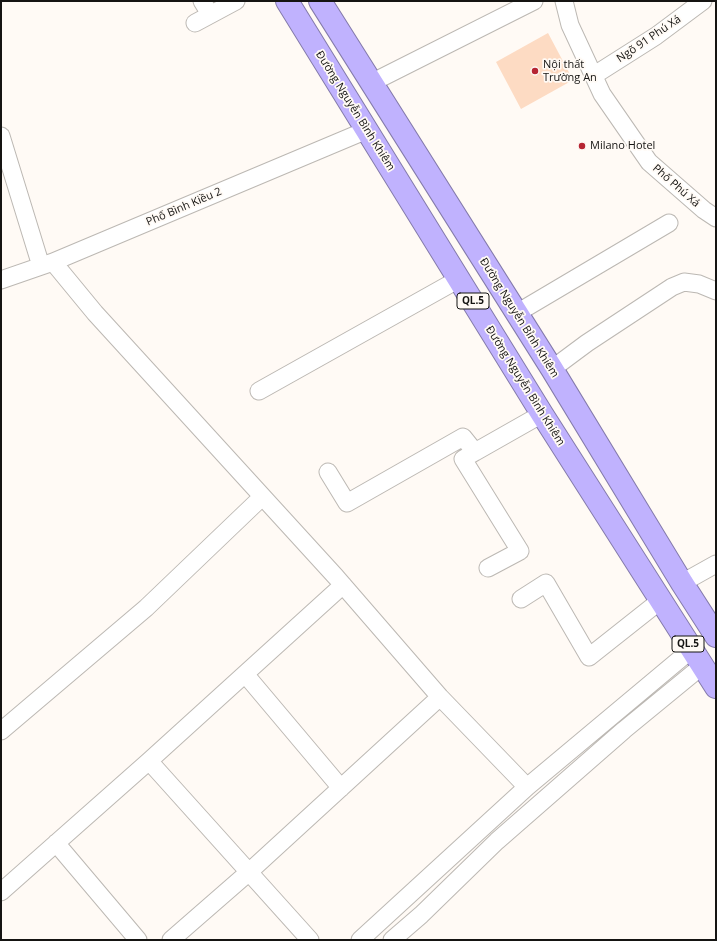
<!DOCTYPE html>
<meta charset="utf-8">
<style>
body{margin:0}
#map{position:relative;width:717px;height:941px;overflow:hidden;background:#fffaf5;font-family:"Open Sans",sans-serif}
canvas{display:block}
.frame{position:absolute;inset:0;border:2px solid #151412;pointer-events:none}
</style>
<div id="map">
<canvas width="717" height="941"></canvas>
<div class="frame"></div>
</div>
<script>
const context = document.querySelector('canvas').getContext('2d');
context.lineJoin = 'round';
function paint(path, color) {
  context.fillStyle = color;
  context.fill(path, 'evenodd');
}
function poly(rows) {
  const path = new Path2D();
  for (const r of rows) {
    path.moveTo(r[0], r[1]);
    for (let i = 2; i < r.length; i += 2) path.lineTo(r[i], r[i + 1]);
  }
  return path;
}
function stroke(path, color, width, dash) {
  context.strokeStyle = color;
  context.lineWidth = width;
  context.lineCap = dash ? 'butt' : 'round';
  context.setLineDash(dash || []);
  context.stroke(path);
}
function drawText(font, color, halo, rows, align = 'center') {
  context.font = font + ' "Open Sans",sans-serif';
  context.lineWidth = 3.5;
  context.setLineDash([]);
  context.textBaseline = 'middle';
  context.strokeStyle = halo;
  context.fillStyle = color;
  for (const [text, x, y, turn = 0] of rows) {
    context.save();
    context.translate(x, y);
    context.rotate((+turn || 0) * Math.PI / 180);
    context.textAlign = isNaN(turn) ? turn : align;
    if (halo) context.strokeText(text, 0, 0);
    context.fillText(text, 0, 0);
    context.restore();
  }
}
const building = poly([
 [548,33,573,80,521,109,496,62]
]);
const minor = poly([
 [202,1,210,14],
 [564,1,570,25,602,94,649,162,704,210,716,218],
 [195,23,236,1],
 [593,76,656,36,703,1],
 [371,83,534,1],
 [1,136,41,266],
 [53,262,95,313,336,577,440,697,527,787],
 [1,280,53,262,367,130],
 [517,313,669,223],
 [552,369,587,343,672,287,684,282,699,284,716,291],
 [259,391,459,279],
 [475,452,463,459,520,551,488,568],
 [328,472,347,503,463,437,475,452,542,414],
 [682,583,716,564],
 [521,599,546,583,589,657,661,600],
 [245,674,341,788],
 [1,731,146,608,262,497],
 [149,761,310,940],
 [56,843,138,940],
 [1,892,149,761,343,585],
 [171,940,249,872,440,697],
 [360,940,527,787,692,649],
 [392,940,421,915,497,841,624,730,702,666]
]);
const highway = poly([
 [287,1,542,414,716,687],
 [320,1,552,369,682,583,716,636]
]);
const markers = [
 [535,71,4,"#b62533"],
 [582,146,4,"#b62533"]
];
const shields = [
 [473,301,32],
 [688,644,32]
];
const shieldNames = [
 ["QL.5",473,301],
 ["QL.5",688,644]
];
const streetNames = [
 ["Ngõ 91 Phú Xá",649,39,-34],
 ["Đường Nguyễn Bình Khiêm",355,111,58],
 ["Phố Phú Xá",676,186,41],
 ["Phố Bình Kiều 2",184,207,-23],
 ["Đường Nguyễn Bỉnh Khiêm",519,318,58],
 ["Đường Nguyễn Bình Khiêm",525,386,58]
];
const poiNames = [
 ["Nội thất",543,65],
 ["Trường An",543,78],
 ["Milano Hotel",590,146]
];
paint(building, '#fddbc3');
stroke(minor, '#bcb8b3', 19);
stroke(highway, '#847bab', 24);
stroke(minor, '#fff', 17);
stroke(highway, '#c0b2fe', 22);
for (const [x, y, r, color] of markers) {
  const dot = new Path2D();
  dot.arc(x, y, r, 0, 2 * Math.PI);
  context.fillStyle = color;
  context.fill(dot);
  stroke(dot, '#fffaf5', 1.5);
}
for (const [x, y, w] of shields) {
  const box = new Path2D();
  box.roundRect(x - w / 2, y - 8, w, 16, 3);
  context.fillStyle = '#fffaf5';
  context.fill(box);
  stroke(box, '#151412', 1);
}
drawText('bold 10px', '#151412', null, shieldNames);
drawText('11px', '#151412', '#fffaf5', streetNames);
drawText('11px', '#151412', '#fffaf5', poiNames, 'left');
</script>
